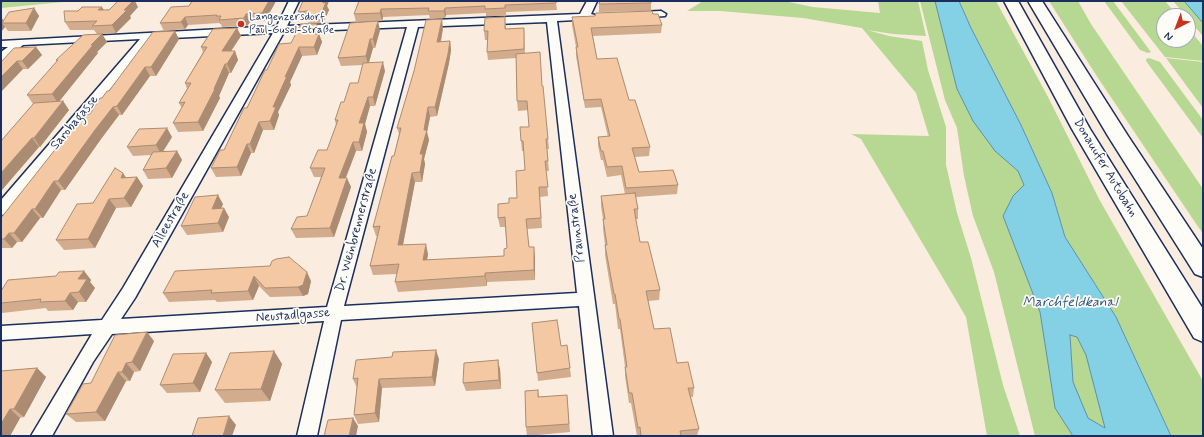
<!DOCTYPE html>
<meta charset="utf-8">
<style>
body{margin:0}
#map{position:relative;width:1204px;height:437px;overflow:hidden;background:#faecde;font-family:Mynerve,sans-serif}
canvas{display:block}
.frame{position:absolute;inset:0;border:2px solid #1b2f5e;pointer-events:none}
.north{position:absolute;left:1156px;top:8px;width:40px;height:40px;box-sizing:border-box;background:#fdfcf7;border:1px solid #a3aaba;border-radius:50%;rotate:222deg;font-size:11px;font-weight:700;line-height:16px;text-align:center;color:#1b2f5e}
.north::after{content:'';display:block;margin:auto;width:14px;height:18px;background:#c8321e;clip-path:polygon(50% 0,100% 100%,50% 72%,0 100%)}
</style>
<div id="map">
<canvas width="1204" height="437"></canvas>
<div class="frame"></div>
<div class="north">N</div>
</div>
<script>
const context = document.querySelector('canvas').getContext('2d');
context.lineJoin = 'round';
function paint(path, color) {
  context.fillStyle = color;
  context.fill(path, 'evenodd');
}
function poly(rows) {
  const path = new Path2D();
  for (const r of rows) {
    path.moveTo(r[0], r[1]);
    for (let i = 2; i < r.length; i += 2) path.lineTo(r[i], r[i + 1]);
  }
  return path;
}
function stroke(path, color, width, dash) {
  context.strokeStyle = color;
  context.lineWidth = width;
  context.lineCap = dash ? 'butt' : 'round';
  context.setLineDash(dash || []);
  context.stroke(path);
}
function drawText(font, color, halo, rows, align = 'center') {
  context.font = font + ' Mynerve,sans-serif';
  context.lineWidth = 3.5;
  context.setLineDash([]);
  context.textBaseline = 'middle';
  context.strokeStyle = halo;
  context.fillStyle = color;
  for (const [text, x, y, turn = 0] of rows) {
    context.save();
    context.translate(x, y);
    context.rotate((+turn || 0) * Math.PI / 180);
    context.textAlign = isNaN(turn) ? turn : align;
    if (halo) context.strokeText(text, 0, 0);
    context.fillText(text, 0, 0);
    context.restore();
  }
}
const green = poly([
 [1,1,74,1,1,8],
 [703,1,784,1,813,7,880,13,878,1,918,1,926,36,893,34,867,30,889,36,922,41,928,70,946,127,946,165,957,213,971,258,1003,385,1020,436,987,436,966,317,861,139,851,134,929,136,916,93,862,28,803,18,720,11,687,11],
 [920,1,935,1,944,33,995,151,1018,171,1024,185,1013,196,1003,216,1040,312,1055,408,1073,436,1035,436,994,272,973,216,964,176,957,128,945,100],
 [959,1,996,1,1048,97,1099,199,1203,381,1203,436,1171,436,1116,317,1065,237,1052,193,1021,125,971,28],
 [1049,1,1078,1,1091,24,1203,189,1203,234,1098,78],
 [1104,1,1113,1,1151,52,1148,53,1140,50],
 [1121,1,1165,1,1178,16,1164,16,1164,40,1188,40,1188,28,1203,46,1203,61,1165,57],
 [1173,1,1184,1,1203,23,1203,36,1188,19,1188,16,1186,16],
 [1149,58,1160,62,1203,120,1203,138,1146,61,1146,59],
 [1166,58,1203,62,1203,108],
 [1070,335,1077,337,1086,355,1106,428,1088,419,1073,382]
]);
const water = poly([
 [935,1,959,1,971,28,1021,125,1052,193,1065,237,1116,317,1171,436,1073,436,1055,408,1040,312,1003,216,1013,196,1024,185,1018,171,995,151,973,121,957,89,935,1],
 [1070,335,1077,337,1086,355,1105,428,1088,418,1073,382,1070,335],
 [1184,1,1203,1,1203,23,1184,1]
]);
const street = poly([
 [289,1,299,1,287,26,580,14,587,1,597,1,591,14,595,15,596,17,595,19,557,21,613,436,593,436,579,306,341,320,317,436,297,436,324,321,112,334,93,362,52,436,31,436,92,334,1,340,1,326,102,320,123,288,273,33,152,39,6,214,1,215,1,200,140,39,23,45,5,60,1,61,1,52,8,47,1,47,1,41,277,26,289,1],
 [547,22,577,293,344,306,418,27,547,22],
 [407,27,327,307,121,319,135,298,284,32,407,27],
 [661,11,666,14,665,16,637,18,632,15,637,12,661,11]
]);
const highway = poly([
 [1004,1,1018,1,1090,129,1203,309,1203,342,1194,338,1072,129,1004,1],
 [1028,1,1042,1,1128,136,1203,249,1203,277,1195,274,1108,136,1028,1]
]);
const wall = poly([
 [192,1,276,1,265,21,250,22,247,26,222,27,221,24,220,24,219,23,188,25,185,29,164,31,160,23,189,6],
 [303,1,329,1,327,6,329,10,323,23,309,24,307,19,300,20,298,12],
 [365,1,558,1,556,3,557,10,506,12,506,16,486,16,486,13,446,15,445,18,430,19,429,15,383,17,382,21,356,22,354,14],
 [651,3,651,11,662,25,661,33,593,36,597,59,629,100,650,147,649,156,635,157,639,172,678,185,677,194,636,197,638,209,638,219,636,219,640,242,660,290,659,300,648,301,654,329,694,388,693,397,691,397,699,429,697,436,637,436,631,403,629,403,625,376,625,367,620,329,618,329,615,304,613,304,605,255,605,245,603,229,603,219,601,206,601,196,625,194,621,175,607,177,603,160,601,160,598,146,598,137,608,137,601,107,585,108,576,56,576,47,572,25,572,17,595,16,648,11,599,12,599,4],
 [138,7,130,16,131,18,116,33,102,34,107,42,97,52,98,53,59,101,63,101,69,110,40,147,39,147,1,191,33,104,27,95,57,62,56,60,97,34,94,30,70,30,65,22,104,10],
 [34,8,39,16,31,31,8,31,5,27,1,32,1,17,4,21],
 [505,17,506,29,524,28,525,53,542,86,548,139,549,149,547,149,549,171,546,171,548,196,540,197,542,228,527,229,529,247,535,257,535,280,487,282,487,286,398,292,395,282,397,274,373,275,370,266,377,236,376,236,373,227,394,156,399,134,397,128,443,28,441,42,450,41,451,50,449,63,437,116,430,117,427,132,429,140,424,159,425,164,422,182,415,182,403,245,428,254,427,260,504,256,507,248,505,227,500,227,498,218,509,203,517,198,525,170,524,151,522,151,521,141,529,127,528,110,518,111,517,101,516,58,488,60,487,52,487,40,485,40,484,31],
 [237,28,241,36,231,51,235,51,238,60,231,73,229,73,219,96,220,98,203,131,178,132,173,123,182,108,179,103,187,89,185,83,203,52,201,47],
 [380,30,375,48,373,48,369,63,385,71,375,106,370,106,365,124,367,132,362,151,356,151,346,178,351,187,334,237,296,238,291,229,307,216,321,177,314,177,310,168,327,150,336,125,335,120,344,102,358,83,363,65,341,66,338,58],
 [320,32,319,34,322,42,317,55,302,56,290,82,291,85,278,112,279,115,274,130,263,130,254,153,251,153,241,176,216,177,211,168,224,150,267,70,291,43],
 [179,39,156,76,150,76,122,115,119,115,101,139,65,190,61,190,43,218,40,218,22,242,17,242,12,248,1,248,1,218,67,137,90,114,102,98,109,91],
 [36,47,42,55,28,69,23,69,1,62],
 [172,137,163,152,177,151,182,160,172,178,148,179,143,170,151,155,133,156,127,147],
 [127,177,137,177,143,186,131,207,116,208,95,248,64,250,56,240,93,203],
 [223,204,221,208,229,217,223,232,187,235,181,226],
 [84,271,91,280,90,282,95,288,86,302,78,302,73,310,48,311,46,308,2,313,1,312,1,291,56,276],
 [175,271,311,281,308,294,303,296,270,297,259,286,253,300,217,302,215,300,169,302,163,293],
 [532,323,561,346,570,368,571,377,538,381],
 [154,341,140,371,134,372,130,381,126,381,105,421,76,422,66,414,91,383],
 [274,351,282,364,270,401,225,403,215,390],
 [206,353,212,362,200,392,167,393,160,385],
 [439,359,435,386,382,388,379,422,358,424,354,415,357,388,353,379],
 [37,368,46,377,24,417,20,418,10,436,1,436,1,371],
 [500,369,501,389,466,391,463,383],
 [538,390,539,397,567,395,570,432,527,436,526,427]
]);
const shadedWall = poly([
 [133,1,135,1,138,7,130,16,131,18,116,33,112,25,124,10],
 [269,1,276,1,265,21,262,13],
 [323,1,329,1,327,6,329,10,323,23,321,15],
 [102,7,107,15,98,10],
 [34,8,39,16,31,31,26,23],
 [445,8,446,15,445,18,444,11],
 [381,9,383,17,382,21,380,13],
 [246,14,250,22,247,26,244,18],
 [1,17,5,23,2,23,5,27,1,32],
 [185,17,188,25,185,29,181,22],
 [442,19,443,28,439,50,437,42],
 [378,21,380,30,375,48,373,39],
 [317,24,320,32,315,42,313,34],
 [237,28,241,36,225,60,222,51],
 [175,31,179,39,156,76,151,67],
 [102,34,107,42,97,52,98,53,58,103,52,94,91,45],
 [319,34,322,42,317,55,314,47],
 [370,39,373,48,368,65,366,56],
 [450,41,451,50,449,63,437,116,435,107],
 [36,47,42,55,28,69,22,61],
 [299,47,302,56,290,82,291,85,278,112,279,115,274,130,270,121,273,107,285,77],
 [235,51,238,60,231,73,227,64],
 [17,61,23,69,1,92,1,77],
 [383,62,385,71,375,106,373,97],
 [225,64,229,73,219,96,220,98,203,131,198,122],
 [145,67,150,76,122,115,117,106],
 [368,97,370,106,365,124,367,132,362,151,359,142,359,123],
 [63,101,69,110,40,147,34,138],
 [113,107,119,115,101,139,65,190,58,181,95,130],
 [428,107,430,117,427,132,429,140,424,159,425,164,422,182,420,172,420,154,424,130],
 [259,122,263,130,254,153,250,144],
 [167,128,172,137,161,154,156,145],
 [32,138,39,147,1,191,1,173],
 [353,142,356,151,342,187,339,178],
 [247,144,251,153,241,176,237,167],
 [177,151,182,160,172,178,166,168],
 [123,173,129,182,121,178],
 [412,173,415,182,401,255,398,245],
 [137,177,143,186,131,207,124,198],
 [347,178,351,187,334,237,330,228],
 [54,181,61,190,43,218,35,209],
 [218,195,223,204,217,218,212,209],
 [109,199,116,208,95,248,88,239],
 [224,208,229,217,223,232,218,223],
 [32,209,40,218,22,242,14,233],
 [9,233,17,242,12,248,4,239],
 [426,244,428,254,425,270,423,260],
 [534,247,535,257,535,280,534,270],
 [84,271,91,280,90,282,95,288,86,302,79,292,78,279],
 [307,272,311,281,308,294,303,296,298,287],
 [485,273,487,282,487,286,485,276],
 [254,276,259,286,253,300,248,291],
 [70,293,78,302,73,310,65,301],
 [147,332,154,341,140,371,132,362],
 [436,350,439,359,435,386,432,377],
 [274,351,282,364,270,401,261,389],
 [206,353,212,362,200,392,193,383],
 [498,360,500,369,501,389,499,380],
 [126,363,134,372,130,381,122,372],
 [37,368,46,377,24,417,14,409],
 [118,372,126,381,105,421,96,412],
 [379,379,382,388,379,422,375,413],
 [10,409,20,418,10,436,1,436,1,424],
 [229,416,236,425,232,436,223,436],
 [353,418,358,426,356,436,349,436]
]);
const building = poly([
 [118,1,133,1,124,10,127,10,112,25,92,26,97,21,65,22,64,11,78,11,82,7,102,7,98,10,109,10,118,1],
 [192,1,269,1,262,13,246,14,244,18,219,20,221,16,216,16,217,15,185,17,181,22,160,23,171,7,189,6,192,1],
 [303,1,323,1,323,3,326,2,321,15,306,16,308,11,298,12,303,1],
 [359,1,556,1,556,3,505,5,505,8,485,9,485,6,445,8,444,11,428,11,429,8,381,9,380,13,354,14,359,1],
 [600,1,651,1,651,3,599,4,600,1],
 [34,8,26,23,2,23,9,12,34,8],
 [652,11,653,14,658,14,662,25,591,28,597,59,617,58,629,100,635,100,650,147,632,148,639,172,673,170,678,185,626,188,622,166,607,167,603,151,601,151,598,137,610,136,601,99,584,100,576,47,578,47,572,17,595,16,596,13,652,11],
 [505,17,505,29,524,28,524,49,487,52,488,31,484,31,485,18,505,17],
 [442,19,437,42,450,41,448,54,435,107,428,107,424,130,427,130,420,154,423,154,420,172,412,173,398,245,426,244,423,260,504,256,504,249,507,248,505,217,498,218,498,204,509,203,509,198,517,198,516,171,525,170,523,141,521,141,520,127,529,127,527,101,517,101,516,54,540,52,542,86,543,86,548,139,546,139,548,161,545,161,548,187,539,187,541,218,526,219,529,247,534,247,534,270,485,273,485,276,395,282,399,264,370,266,380,226,373,227,392,156,394,156,401,128,397,128,414,71,426,20,442,19],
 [378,21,373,39,370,39,366,56,338,58,350,23,378,21],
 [301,24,317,24,313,34,319,34,314,47,299,47,285,77,287,76,273,107,276,107,270,121,259,122,250,144,247,144,237,167,211,168,220,150,224,150,244,108,247,108,265,70,267,70,279,44,291,43,301,24],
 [237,28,222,51,235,51,227,64,225,64,214,89,215,89,198,122,173,123,185,102,179,103,191,83,185,83,207,47,201,47,213,29,237,28],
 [175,31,151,67,145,67,117,106,113,107,95,130,58,181,54,181,35,209,32,209,14,233,9,233,4,239,1,239,1,218,65,137,67,137,85,114,90,114,100,98,102,98,107,91,109,91,153,32,175,31],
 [102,34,91,45,93,45,52,94,27,95,58,60,56,60,83,35,102,34],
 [36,47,22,61,17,61,1,77,1,62,14,48,36,47],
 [383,62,373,97,368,97,359,123,364,123,359,142,353,142,339,178,347,178,330,228,291,229,297,217,307,216,325,168,310,168,318,150,327,150,338,120,335,120,341,102,344,102,350,83,358,83,363,63,383,62],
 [63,101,34,138,32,138,1,173,1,141,34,103,63,101],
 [167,128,156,145,127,147,139,129,167,128],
 [177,151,166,168,143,170,153,152,177,151],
 [115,168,123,173,121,178,137,177,124,198,109,199,88,239,56,240,77,204,93,203,115,168],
 [635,193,638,209,634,209,640,242,648,242,660,290,646,291,654,329,670,328,677,363,688,362,694,388,688,388,699,429,680,431,681,436,641,436,640,427,638,428,632,393,629,393,625,367,627,367,620,319,619,319,615,294,614,294,605,245,607,245,603,219,605,219,601,196,635,193],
 [218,195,212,209,224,208,218,223,181,226,195,197,218,195],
 [289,257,307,272,303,285,298,287,265,288,254,276,248,291,211,293,212,290,163,293,175,271,270,266,272,261,276,259,289,257],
 [84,271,78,279,87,279,79,292,70,293,65,301,40,302,41,299,1,303,1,291,8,280,56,276,59,272,84,271],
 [557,320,561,346,567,345,570,368,537,373,532,323,557,320],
 [147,332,132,362,126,363,122,372,118,372,96,412,66,414,83,384,91,383,115,335,147,332],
 [436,350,432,377,379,379,375,413,354,415,358,378,353,379,356,360,392,357,393,352,436,350],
 [274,351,261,389,215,390,230,353,274,351],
 [206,353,193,383,160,385,173,354,206,353],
 [498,360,499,380,463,383,464,363,498,360],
 [37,368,14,409,10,409,1,424,1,371,37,368],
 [538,390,538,397,567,395,569,424,526,427,525,391,538,390],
 [229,416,223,436,192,436,198,418,229,416],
 [353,418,349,436,324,436,328,420,353,418]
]);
const markers = [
 [241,24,4,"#c8321e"]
];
const farPoinames = [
 ["Langenzersdorf",249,18],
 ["Paul-Gusel-Straße",249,31]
];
const streetNames = [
 ["Sarobagasse",75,123,-50],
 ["Donauufer Autobahn",1105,168,59],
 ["Alleestraße",171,220,-60],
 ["Praunstraße",577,228,-97],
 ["Dr. Weinbrennerstraße",357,230,-75],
 ["Neustadlgasse",293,316,-4]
];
const waterNames = [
 ["Marchfeldkanal",1070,303]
];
paint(green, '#b6d892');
paint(water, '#84d0e4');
stroke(water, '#5a90ae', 1);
stroke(street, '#1b2f5e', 3);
stroke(highway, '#1b2f5e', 3);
paint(street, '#fdfcf7');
paint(highway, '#fdfcf7');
paint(wall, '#d2ac8c');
paint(shadedWall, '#ab8c72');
paint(building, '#f4c8a3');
stroke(building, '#ab8c72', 1);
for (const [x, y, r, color] of markers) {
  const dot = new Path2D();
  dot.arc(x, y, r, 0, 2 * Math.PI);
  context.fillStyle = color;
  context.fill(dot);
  stroke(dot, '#fdfcf7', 1.5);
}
drawText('11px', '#1b2f5e', '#fdfcf7', farPoinames, 'left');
drawText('13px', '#1b2f5e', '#fdfcf7', streetNames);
drawText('italic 14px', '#355780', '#fdfcf7', waterNames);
</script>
